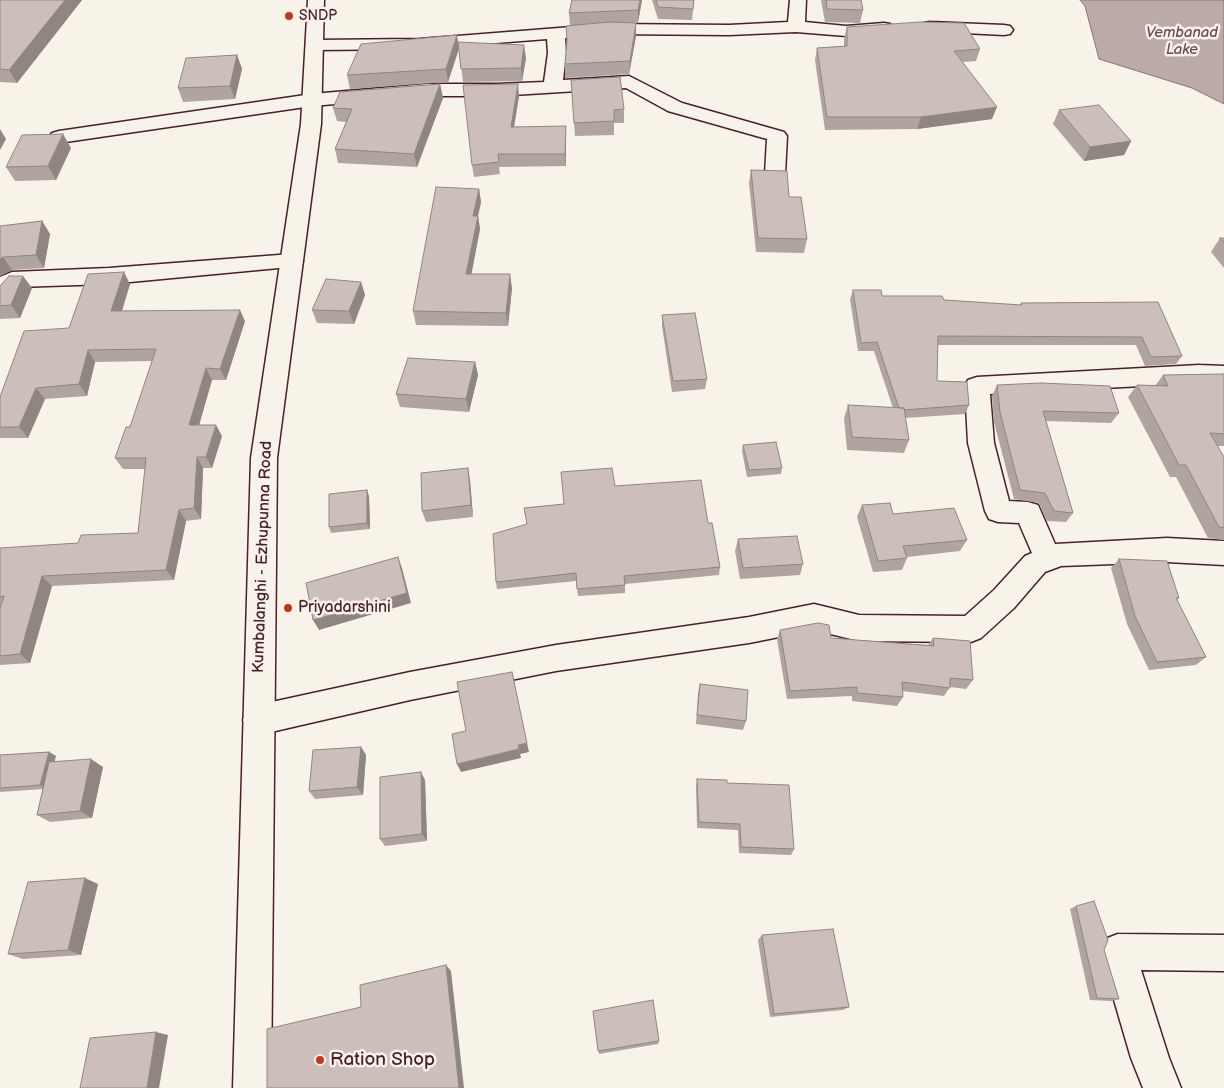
<!DOCTYPE html>
<style>
body{margin:0}
canvas{display:block;background:#f7f3e8}
</style>
<canvas width="1224" height="1088"></canvas>
<script>
const context = document.querySelector('canvas').getContext('2d');
context.lineJoin = 'round';
function paint(path, color) {
  context.fillStyle = color;
  context.fill(path, 'evenodd');
}
function poly(rows) {
  const path = new Path2D();
  for (const r of rows) {
    path.moveTo(r[0], r[1]);
    for (let i = 2; i < r.length; i += 2) path.lineTo(r[i], r[i + 1]);
  }
  return path;
}
function stroke(path, color, width, dash) {
  context.strokeStyle = color;
  context.lineWidth = width;
  context.lineCap = dash ? 'butt' : 'round';
  context.setLineDash(dash || []);
  context.stroke(path);
}
function drawText(font, color, halo, rows, align = 'center') {
  context.font = font + ' "Balsamiq Sans",sans-serif';
  context.lineWidth = 5;
  context.setLineDash([]);
  context.textBaseline = 'middle';
  context.strokeStyle = halo;
  context.fillStyle = color;
  for (const [text, x, y, turn = 0] of rows) {
    context.save();
    context.translate(x, y);
    context.rotate((+turn || 0) * Math.PI / 180);
    context.textAlign = isNaN(turn) ? turn : align;
    if (halo) context.strokeText(text, 0, 0);
    context.fillText(text, 0, 0);
    context.restore();
  }
}
const water = poly([
 [1080,0,1224,0,1224,104,1192,88,1099,59,1085,6,1080,0]
]);
const minor = poly([
 [790,0,806,0,805,22,846,26,884,23,890,24,893,28,890,32,884,33,846,36,796,32,729,35,610,34,565,38,566,53,563,80,629,76,682,103,784,132,787,136,785,174,782,178,775,180,768,178,765,174,767,139,668,111,626,88,497,96,428,96,312,106,59,143,52,141,49,137,52,133,59,131,312,94,428,84,497,84,544,82,548,53,547,39,419,49,315,50,309,49,306,45,309,41,315,40,419,39,610,24,729,25,788,22,790,0],
 [930,22,1004,25,1010,26,1013,30,1010,34,1004,35,924,31,921,27,924,23,930,22],
 [292,254,300,256,303,261,300,266,109,284,17,287,12,290,8,297,0,300,0,277,12,272,109,268,292,254],
 [1199,365,1224,366,1224,384,1199,383,990,394,994,443,1009,501,1028,502,1038,505,1055,544,1167,538,1224,541,1224,565,1167,562,1061,566,1045,572,1014,608,981,638,971,642,859,641,814,630,749,643,556,671,410,700,258,735,247,730,243,720,247,710,258,705,410,672,556,645,749,617,814,604,859,615,965,616,994,590,1025,556,1032,553,1019,523,998,522,989,519,985,511,968,443,965,386,968,380,977,377,1199,365],
 [1118,934,1224,935,1224,971,1141,970,1169,1058,1181,1088,1143,1088,1131,1058,1100,952,1105,939,1118,934]
]);
const major = poly([
 [308,0,324,0,321,124,277,458,271,1088,233,1088,251,458,301,124,308,0]
]);
const wall = poly([
 [0,0,82,0,17,83,0,82],
 [572,0,642,0,638,22,632,23,636,36,629,74,565,78,565,64,585,25,570,25,569,13],
 [652,0,694,0,692,20,658,19],
 [821,0,861,0,863,10,860,23,825,22],
 [847,27,980,49,976,61,963,62,992,119,917,129,825,130,815,60,817,48,844,46,844,39],
 [458,42,526,58,522,81,463,82,459,49,448,82,350,89,347,75],
 [237,55,242,69,235,99,183,102,178,88],
 [571,80,624,109,624,123,614,123,614,135,575,136],
 [440,84,443,98,417,167,338,163,335,149,346,122,337,121,333,108],
 [519,96,514,127,566,138,566,166,499,167,500,174,474,177,472,165],
 [1059,110,1131,141,1124,155,1084,161,1053,124],
 [71,148,56,180,15,181,6,167],
 [751,170,789,197,807,239,804,253,756,252,749,183],
 [479,189,481,202,478,216,480,229,471,274,512,288,508,326,416,325,413,311],
 [42,221,50,234,44,268,12,270,0,276,0,226],
 [1220,238,1224,238,1224,268,1211,252],
 [361,282,365,295,354,324,317,323,312,310],
 [130,284,122,311,245,321,226,380,212,380,199,425,222,436,212,468,203,468,201,519,186,521,174,580,52,586,30,663,0,665,0,548,78,543,138,533,145,469,123,469,115,458,130,427,152,361,95,362,87,396,45,399,28,438,0,438,0,397,69,328],
 [0,286,32,288,20,318,0,319],
 [853,290,882,296,1020,305,1021,303,1158,302,1182,356,1176,364,1145,366,1136,345,938,345,937,381,969,405,965,414,905,418,909,440,904,453,847,450,844,418,848,405,893,408,874,351,858,351,850,299],
 [662,315,707,379,705,389,672,392,662,326],
 [475,362,478,375,469,412,400,407,396,394],
 [1224,374,1224,446,1217,446,1224,457,1224,540,1208,538,1176,477,1170,477,1128,397,1137,385,1155,386,1163,375],
 [997,385,1119,413,1111,423,1046,421,1073,513,1066,522,1047,521,1039,503,1014,499,994,422,992,396],
 [743,445,782,468,781,474,747,477,742,451],
 [470,480,473,517,426,522,422,511],
 [615,486,708,523,720,567,719,575,625,584,625,593,578,596,576,581,497,589,496,582,527,524,524,508,564,504],
 [369,496,370,529,331,533,329,527],
 [862,505,893,514,967,540,960,551,907,557,907,558,902,570,873,572,857,517],
 [738,539,803,564,800,575,740,579,735,551],
 [1119,559,1179,598,1177,600,1206,657,1196,665,1149,670,1127,624,1111,568],
 [780,630,831,638,928,645,933,638,973,680,966,689,950,687,944,696,902,691,903,697,897,706,852,701,852,696,787,699,777,639],
 [700,684,746,721,743,730,696,724,698,693],
 [361,747,366,755,363,795,315,799,309,791],
 [49,752,56,756,54,762,103,767,92,818,50,822,37,815,43,789,0,792,0,755],
 [697,779,727,783,794,849,791,855,739,853,738,830,697,828,696,786],
 [425,780,427,841,385,846,380,839],
 [98,884,81,955,23,959,8,954],
 [1076,906,1104,950,1119,999,1112,1001,1090,1000,1070,909],
 [762,935,849,1007,843,1010,770,1017,758,940],
 [593,1011,659,1041,658,1044,599,1054]
]);
const shadedWall = poly([
 [65,0,82,0,17,83,9,70],
 [640,0,642,0,638,22,638,10],
 [636,23,636,36,629,74,630,61],
 [457,35,459,48,448,82,446,69],
 [524,45,526,58,522,81,521,68],
 [237,55,242,69,235,99,230,86],
 [440,84,443,98,417,167,414,154],
 [518,84,519,96,512,139,511,127],
 [997,107,992,119,917,129,921,117],
 [566,126,566,166,565,154],
 [0,129,6,139,0,150],
 [63,134,71,148,56,180,48,166],
 [1131,141,1124,155,1084,161,1090,147],
 [479,189,481,202,475,229,473,216],
 [478,216,480,229,469,287,466,274],
 [42,221,50,234,44,268,36,255],
 [3,257,12,270,0,276,0,259],
 [124,272,130,284,118,323,111,311],
 [510,274,512,288,508,326,506,313],
 [23,276,32,288,20,318,11,305],
 [361,282,365,295,354,324,349,311],
 [240,310,245,321,226,380,220,369],
 [88,350,95,362,87,396,79,384],
 [475,362,478,375,469,412,466,399],
 [206,368,212,380,196,436,189,425],
 [36,388,45,399,28,438,19,427],
 [216,425,222,436,212,468,206,457],
 [197,457,203,468,201,519,194,508],
 [468,468,470,480,473,517,471,505],
 [367,490,369,496,370,529,367,523],
 [179,510,186,521,174,580,166,570],
 [398,557,402,568,411,603,319,630,313,620],
 [42,576,52,586,30,663,20,654],
 [527,743,529,752,520,754,518,745],
 [361,747,366,755,363,795,357,787],
 [519,749,521,758,461,772,457,764],
 [49,752,56,756,47,789,40,785],
 [91,759,103,767,92,818,80,811],
 [421,772,425,780,427,841,422,834],
 [85,878,98,884,81,955,68,950],
 [446,965,451,971,464,1088,459,1088],
 [156,1032,168,1035,159,1088,147,1088]
]);
const building = poly([
 [0,0,65,0,9,70,0,69,0,0],
 [572,0,640,0,638,10,569,13,572,0],
 [656,0,694,0,693,9,658,7,656,0],
 [826,0,861,0,863,10,827,9,826,0],
 [610,22,636,23,630,61,565,64,567,40,566,26,610,22],
 [920,22,964,23,980,49,954,51,997,107,921,117,827,117,817,48,847,46,847,27,920,22],
 [457,35,446,69,347,75,361,44,457,35],
 [458,42,524,45,521,68,461,69,458,42],
 [237,55,230,86,178,88,186,58,237,55],
 [620,77,624,109,614,110,614,121,574,123,571,80,620,77],
 [440,84,414,154,335,149,352,109,333,108,340,92,440,84],
 [518,84,511,127,566,126,565,154,498,154,499,162,472,165,463,85,518,84],
 [1099,105,1131,141,1090,147,1059,110,1099,105],
 [63,134,48,166,6,167,22,135,63,134],
 [751,170,787,171,789,197,801,197,807,239,758,238,751,170],
 [436,187,479,189,473,216,478,216,466,274,510,274,506,313,413,311,436,187],
 [42,221,36,255,3,257,0,259,0,226,42,221],
 [1220,238,1224,238,1224,243,1220,238],
 [124,272,111,311,240,310,220,369,206,368,189,425,216,425,206,457,197,457,194,508,179,510,166,570,42,576,20,654,0,656,0,608,4,596,0,597,0,548,78,543,81,535,138,533,146,458,115,458,126,427,130,427,156,349,88,350,79,384,36,388,19,427,0,427,0,397,24,331,69,328,88,274,124,272],
 [9,276,23,276,11,305,0,306,0,286,9,276],
 [326,279,361,282,349,311,312,310,326,279],
 [853,290,881,290,882,296,942,296,944,300,1022,305,1021,303,1158,302,1182,356,1151,357,1142,337,938,336,937,381,967,382,969,405,904,410,904,408,899,408,877,342,861,343,853,290],
 [695,313,707,379,673,381,662,315,695,313],
 [408,358,475,362,466,399,396,394,408,358],
 [1224,374,1224,434,1210,433,1224,457,1224,528,1219,527,1186,465,1179,465,1137,385,1168,386,1163,375,1224,374],
 [1041,383,1110,386,1119,413,1043,411,1073,513,1054,511,1045,493,1020,490,1000,412,997,385,1041,383],
 [848,405,904,408,909,440,852,437,848,405],
 [776,442,782,468,749,470,743,445,776,442],
 [468,468,471,505,422,511,421,473,468,468],
 [612,468,615,486,701,480,708,523,712,523,720,567,624,576,625,585,577,589,576,573,496,582,493,534,527,524,524,508,564,504,561,472,612,468],
 [367,490,367,523,329,527,329,494,367,490],
 [890,503,893,514,954,508,967,540,903,546,907,558,878,561,862,505,890,503],
 [797,536,803,564,743,568,738,539,797,536],
 [398,557,407,593,313,620,306,583,398,557],
 [1119,559,1167,561,1179,598,1176,598,1206,657,1157,662,1135,616,1119,559],
 [818,623,829,625,831,638,934,646,933,638,970,641,973,680,950,678,950,688,902,682,903,697,857,693,857,687,790,691,780,630,818,623],
 [512,672,527,743,518,745,519,749,457,764,452,734,466,731,457,682,512,672],
 [700,684,748,690,746,721,697,715,700,684],
 [361,747,357,787,309,791,313,750,361,747],
 [49,752,40,785,0,788,0,755,49,752],
 [91,759,80,811,37,815,49,762,91,759],
 [421,772,422,834,380,839,380,777,421,772],
 [697,779,727,780,727,783,789,785,794,849,741,847,740,824,699,822,697,779],
 [85,878,68,950,8,954,28,882,85,878],
 [1094,901,1108,940,1104,950,1119,999,1097,998,1076,906,1094,901],
 [833,929,849,1007,774,1014,762,935,833,929],
 [446,965,459,1088,267,1088,267,1029,361,1007,360,985,446,965],
 [653,1000,659,1041,598,1051,593,1011,653,1000],
 [156,1032,147,1088,80,1088,90,1038,156,1032]
]);
const markers = [
 [289,16,5,"#c8321e"],
 [288,608,5,"#c8321e"],
 [320,1060,5,"#c8321e"]
];
const farPoinames = [
 ["SNDP",299,16]
];
const farWaternames = [
 ["Vembanad",1182,33],
 ["Lake",1182,50]
];
const streetNames = [
 ["Kumbalanghi - Ezhupunna Road",263,557,-88]
];
const poiNames = [
 ["Priyadarshini",298,608]
];
const nearPoinames = [
 ["Ration Shop",330,1060]
];
paint(water, '#bcaaa7');
stroke(water, '#8e7275', 1);
stroke(minor, '#4a1f2b', 3);
stroke(major, '#4a1f2b', 3);
paint(minor, '#f7f3e8');
paint(major, '#f7f3e8');
paint(wall, '#afa49f');
paint(shadedWall, '#8f8682');
paint(building, '#ccbfb9');
stroke(building, '#8f8682', 1);
for (const [x, y, r, color] of markers) {
  const dot = new Path2D();
  dot.arc(x, y, r, 0, 2 * Math.PI);
  context.fillStyle = color;
  context.fill(dot);
  stroke(dot, '#f7f3e8', 2);
}
drawText('14px', '#4a1f2b', '#f7f3e8', farPoinames, 'left');
drawText('italic 15px', '#6c4950', '#f7f3e8', farWaternames);
drawText('16px', '#4a1f2b', '#f7f3e8', streetNames);
drawText('16px', '#4a1f2b', '#f7f3e8', poiNames, 'left');
drawText('19px', '#4a1f2b', '#f7f3e8', nearPoinames, 'left');
</script>
